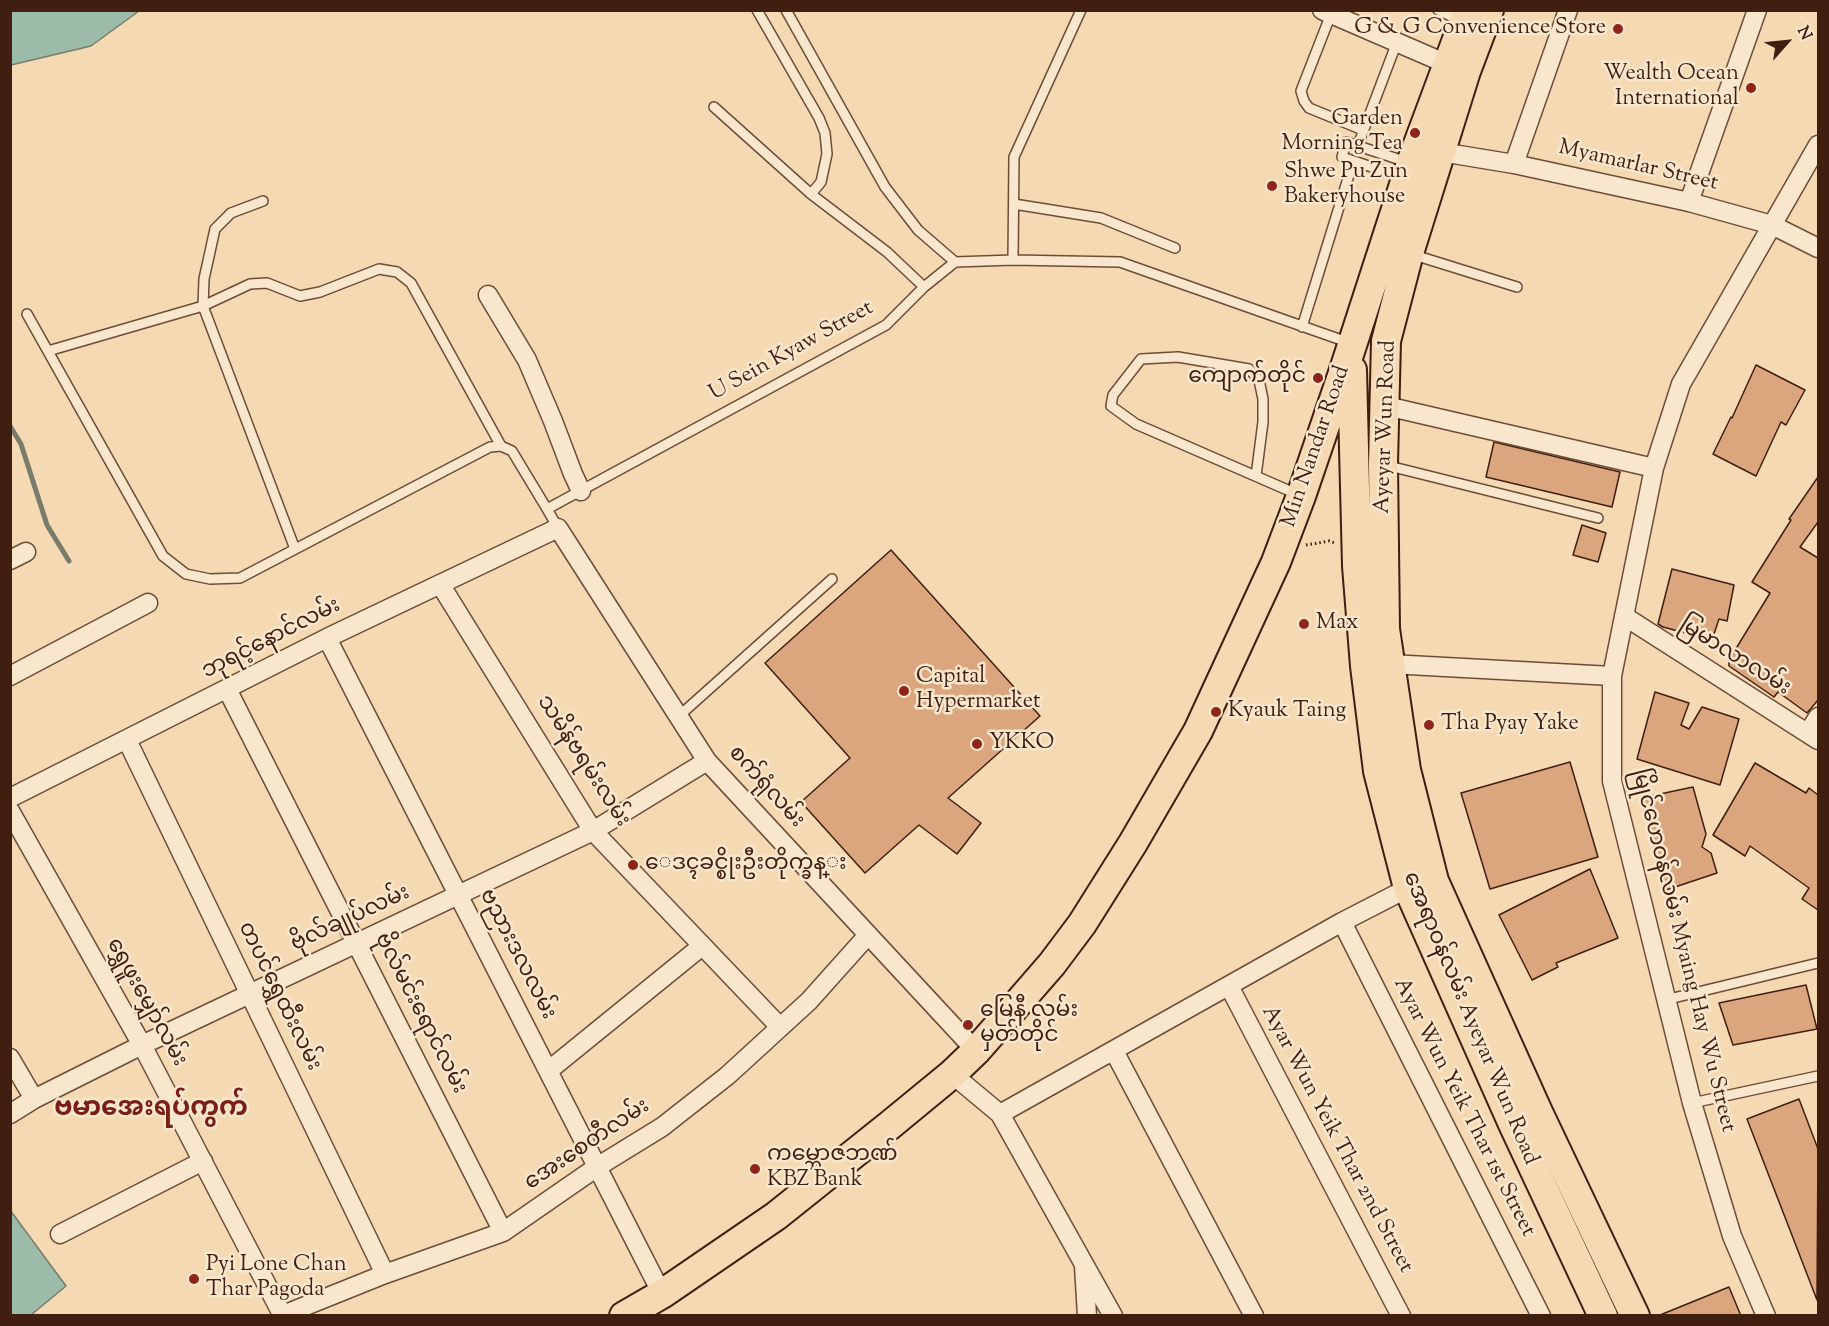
<!DOCTYPE html>
<meta charset="utf-8">
<style>
body{margin:0}
#map{position:relative;width:1829px;height:1326px;overflow:hidden;background:#f4d9b2;font-family:"Sorts Mill Goudy",serif}
canvas{display:block}
.frame{position:absolute;inset:0;border:12px solid #401e10;pointer-events:none}
.north{position:absolute;left:1757px;top:12px;width:60px;height:60px;-webkit-text-stroke:4px #f8e6cd;paint-order:stroke;rotate:63deg;font-size:16px;font-weight:700;line-height:24px;text-align:center;color:#401e10}
.north::after{content:'';display:block;margin:auto;width:21px;height:27px;background:#401e10;clip-path:polygon(50% 0,100% 100%,50% 72%,0 100%)}
</style>
<div id="map">
<canvas width="1829" height="1326"></canvas>
<div class="frame"></div>
<div class="north">N</div>
</div>
<script>
const context = document.querySelector('canvas').getContext('2d');
context.lineJoin = 'round';
function paint(path, color) {
  context.fillStyle = color;
  context.fill(path, 'evenodd');
}
function poly(rows) {
  const path = new Path2D();
  for (const r of rows) {
    path.moveTo(r[0], r[1]);
    for (let i = 2; i < r.length; i += 2) path.lineTo(r[i], r[i + 1]);
  }
  return path;
}
function stroke(path, color, width, dash) {
  context.strokeStyle = color;
  context.lineWidth = width;
  context.lineCap = dash ? 'butt' : 'round';
  context.setLineDash(dash || []);
  context.stroke(path);
}
function drawText(font, color, halo, rows, align = 'center') {
  context.font = font + ' "Sorts Mill Goudy","Noto Sans Myanmar",serif';
  context.lineWidth = 5;
  context.setLineDash([]);
  context.textBaseline = 'middle';
  context.strokeStyle = halo;
  context.fillStyle = color;
  for (const [text, x, y, turn = 0] of rows) {
    context.save();
    context.translate(x, y);
    context.rotate((+turn || 0) * Math.PI / 180);
    context.textAlign = isNaN(turn) ? turn : align;
    if (halo) context.strokeText(text, 0, 0);
    context.fillText(text, 0, 0);
    context.restore();
  }
}
const water = poly([
 [10,11,11,10,139,11,91,46,11,65,10,11],
 [10,1210,66,1286,31,1315,11,1315,10,1210]
]);
const stream = poly([
 [10,426,21,444,47,525,69,561]
]);
const building = poly([
 [1756,365,1805,390,1786,425,1781,422,1756,476,1713,454,1731,417,1732,418,1756,365],
 [1494,442,1620,472,1612,507,1486,477,1494,442],
 [1818,477,1818,522,1800,547,1818,558,1818,700,1807,713,1778,692,1774,697,1729,666,1729,660,1770,593,1752,582,1791,520,1789,519,1818,477],
 [1582,525,1606,533,1598,562,1573,555,1582,525],
 [891,550,1040,716,948,798,981,823,957,854,919,825,865,873,801,802,850,758,765,663,891,550],
 [1672,569,1734,585,1727,621,1719,619,1712,640,1663,627,1658,624,1672,569],
 [1655,692,1689,703,1681,725,1689,729,1702,707,1739,719,1720,785,1637,759,1655,692],
 [1570,762,1598,857,1490,889,1461,793,1570,762],
 [1755,763,1806,793,1809,788,1818,795,1818,910,1802,899,1809,888,1750,846,1745,856,1713,835,1755,763],
 [1693,787,1706,834,1702,847,1711,853,1717,873,1666,890,1641,798,1693,787],
 [1590,869,1618,938,1556,963,1558,967,1532,980,1499,915,1590,869],
 [1806,985,1817,1029,1733,1045,1719,1003,1806,985],
 [1799,1099,1818,1149,1817,1300,1747,1119,1799,1099],
 [1729,1287,1741,1316,1660,1316,1660,1315,1729,1287]
]);
const path = poly([
 [1306,545,1329,541,1335,543]
]);
const service = poly([
 [757,10,819,118,825,133,827,154,821,182,811,194],
 [786,10,885,187,918,230,955,262],
 [1438,10,1461,21],
 [1331,14,1301,91,1304,101,1309,108,1363,130],
 [714,107,811,194,887,252,924,287],
 [1358,145,1397,42],
 [1404,178,1342,157,1346,142,1407,162],
 [263,201,231,213,215,229,204,279,203,306,295,549],
 [1014,204,1101,218,1175,248],
 [1411,254,1517,287],
 [1013,260,1014,157,1081,10],
 [27,314,163,556,186,574,210,579,240,578,490,447,501,446,512,451,547,509],
 [1302,327,1353,162],
 [48,351,203,306,250,284,267,283,300,296,320,292,379,269,397,272,411,283,501,446],
 [1385,465,1598,518],
 [1256,476,1263,422,1263,399,1259,380,1249,369,1178,357,1141,359,1113,395,1111,406,1136,424,1299,495],
 [558,528,547,509,886,325,924,287,955,262,1013,260,1120,262,1350,343],
 [679,716,832,579],
 [1665,1000,1818,963],
 [1692,1103,1818,1076]
]);
const minor = poly([
 [1322,10,1447,64],
 [1432,149,1441,152,1514,164,1689,202,1772,225,1818,248],
 [1514,164,1568,10],
 [1689,202,1757,10],
 [488,295,527,360,553,421,573,474,581,491],
 [1386,406,1654,468],
 [10,560,26,552],
 [440,584,593,831,780,1027],
 [1624,616,1818,740],
 [327,638,662,1294],
 [1390,664,1612,676],
 [10,676,148,603],
 [227,689,503,1232],
 [1808,733,1818,717],
 [127,740,385,1274],
 [10,798,327,638,558,528,707,761,976,1051],
 [10,811,142,1045,283,1316],
 [1342,922,1541,1316],
 [1229,986,1401,1316],
 [1114,1051,1254,1316],
 [10,1058,34,1099],
 [548,1071,702,946],
 [952,1074,1000,1114,1113,1316],
 [10,1114,34,1099,142,1045,593,831,707,761],
 [1000,1114,1342,922,1408,888,1417,886],
 [60,1234,203,1161],
 [1084,1266,1087,1316],
 [283,1315,385,1274,503,1232,597,1167,662,1127,727,1076,809,1001,868,935],
 [1766,1316,1732,1236,1692,1103,1612,781,1612,676,1654,468,1681,384,1818,145]
]);
const primary = poly([
 [1489,10,1466,71,1409,253,1386,341,1383,464,1385,629,1406,770,1434,881,1538,1112,1635,1316],
 [1352,370,1357,566,1365,666,1378,771,1408,888,1513,1124,1603,1316],
 [624,1316,662,1294,776,1216,890,1125,952,1074,976,1051,1019,1002,1052,964,1082,924,1133,843,1198,731,1276,562,1301,496,1343,373,1411,163,1468,10]
]);
const markers = [
 [1618,29,6,"#8f2418"],
 [1751,88,6,"#8f2418"],
 [1415,133,6,"#8f2418"],
 [1272,186,6,"#8f2418"],
 [1318,378,6,"#8f2418"],
 [1304,624,6,"#8f2418"],
 [904,691,6,"#8f2418"],
 [1216,712,6,"#8f2418"],
 [1429,725,6,"#8f2418"],
 [977,744,6,"#8f2418"],
 [633,865,6,"#8f2418"],
 [968,1025,6,"#8f2418"],
 [755,1169,6,"#8f2418"],
 [194,1279,6,"#8f2418"]
];
const poiNames = [
 ["G & G Convenience Store",1606,29,"right"],
 ["Wealth Ocean",1739,75,"right"],
 ["International",1739,100,"right"],
 ["Garden",1403,120,"right"],
 ["Morning Tea",1403,145,"right"],
 ["Shwe Pu Zun",1284,173],
 ["Bakeryhouse",1284,198],
 ["ကျောက်တိုင်",1306,378,"right"],
 ["Max",1316,624],
 ["Capital",916,678],
 ["Hypermarket",916,703],
 ["Kyauk Taing",1228,712],
 ["Tha Pyay Yake",1441,725],
 ["YKKO",989,744],
 ["ေဒၚခင္စိုးဦးတိုက္ခန္း",645,865],
 ["မြေနီ လမ်း",980,1012],
 ["မှတ်တိုင်",980,1037],
 ["ကမ္ဘောဇဘဏ်",767,1156],
 ["KBZ Bank",767,1181],
 ["Pyi Lone Chan",206,1266],
 ["Thar Pagoda",206,1291]
];
const streetNames = [
 ["Myamarlar Street",1638,167,13],
 ["U Sein Kyaw Street",792,352,-29],
 ["Ayeyar Wun Road",1387,427,-88],
 ["Min Nandar Road",1317,447,-71],
 ["ဘုရင့်နောင်လမ်း",272,640,-27],
 ["မြမာလာလမ်း",1734,658,32],
 ["သမိန်ဗရမ်းလမ်း",582,762,57],
 ["စက်ရုံလမ်း",765,788,48],
 ["ဗိုလ်ချုပ်လမ်း",351,920,-25],
 ["မြိုင်ဟေဝန်လမ်း Myaing Hay Wu Street",1682,951,76],
 ["ဗညားဒလလမ်း",516,955,63],
 ["တပင်ရွှေထီးလမ်း",278,997,64],
 ["ရွှေဖူးမျှော်လမ်း",145,1003,61],
 ["ဗိုလ်မင်းရောင်လမ်း",419,1014,63],
 ["အေရာဝန်လမ်း Ayeyar Wun Road",1469,1019,67],
 ["Ayar Wun Yeik Thar 1st Street",1463,1108,63],
 ["Ayar Wun Yeik Thar 2nd Street",1336,1140,62],
 ["အေးစေတီလမ်း",588,1146,-34]
];
const quarterNames = [
 ["ဗမာအေးရပ်ကွက်",151,1111]
];
paint(water, '#9cbba8');
stroke(water, '#777c6b', 1.5);
stroke(stream, '#777c6b', 5);
paint(building, '#dba67e');
stroke(building, '#401e10', 1.5);
stroke(service, '#6d4d38', 12);
stroke(minor, '#6d4d38', 21);
stroke(primary, '#401e10', 32);
stroke(path, '#401e10', 3, [1.5, 3]);
stroke(service, '#f8e6cd', 9);
stroke(minor, '#f8e6cd', 18);
stroke(primary, '#f4d9b2', 28);
for (const [x, y, r, color] of markers) {
  const dot = new Path2D();
  dot.arc(x, y, r, 0, 2 * Math.PI);
  context.fillStyle = color;
  context.fill(dot);
  stroke(dot, '#f8e6cd', 2);
}
drawText('22px', '#401e10', '#f8e6cd', poiNames, 'left');
drawText('22px', '#401e10', '#f8e6cd', streetNames);
drawText('bold 26px', '#7a1f14', '#f8e6cd', quarterNames);
</script>
